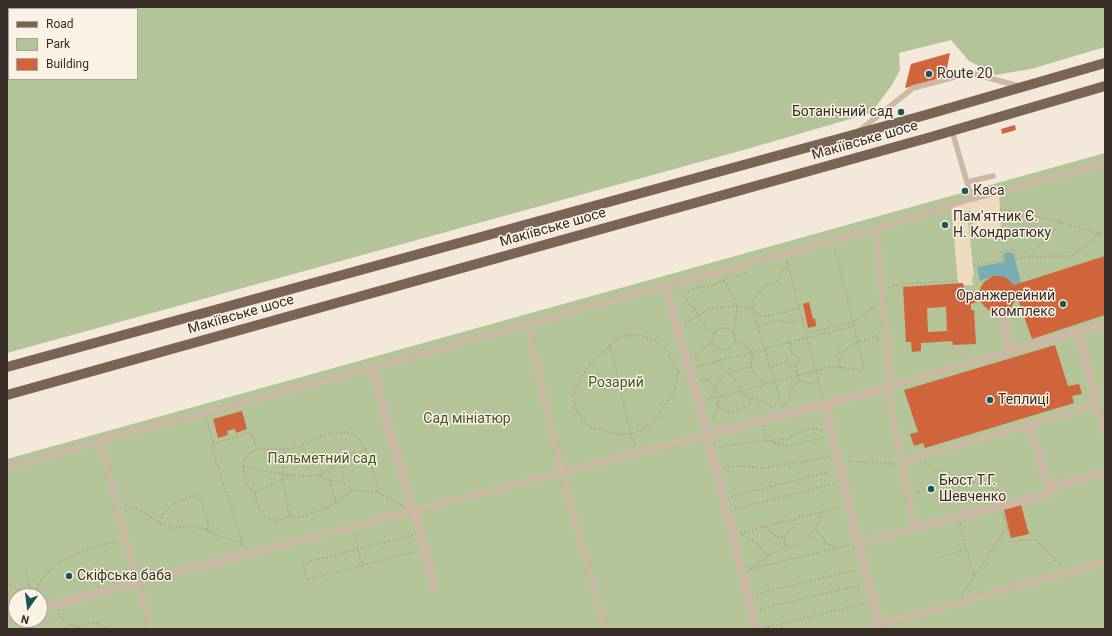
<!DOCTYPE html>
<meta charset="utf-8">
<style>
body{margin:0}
#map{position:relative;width:1112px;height:636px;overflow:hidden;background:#f3e8d9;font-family:Roboto,sans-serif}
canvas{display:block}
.frame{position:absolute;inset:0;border:8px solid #372c26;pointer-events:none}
.legend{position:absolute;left:8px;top:8px;width:130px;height:72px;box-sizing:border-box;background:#fbf2e6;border:1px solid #ada399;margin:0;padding:5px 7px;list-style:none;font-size:12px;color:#372c26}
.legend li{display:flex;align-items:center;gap:8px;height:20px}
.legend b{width:20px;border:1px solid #ada399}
.north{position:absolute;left:8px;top:588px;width:40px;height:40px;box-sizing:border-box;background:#fbf2e6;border:1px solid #ada399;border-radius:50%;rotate:194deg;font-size:11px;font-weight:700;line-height:16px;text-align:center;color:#372c26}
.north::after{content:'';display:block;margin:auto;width:14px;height:18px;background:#19555c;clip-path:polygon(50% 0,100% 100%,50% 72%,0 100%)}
</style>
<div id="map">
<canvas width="1112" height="636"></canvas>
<div class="frame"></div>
<ul class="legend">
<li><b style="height:5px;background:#7a6456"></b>Road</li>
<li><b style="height:11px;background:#b3c498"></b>Park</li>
<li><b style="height:11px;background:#d0653b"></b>Building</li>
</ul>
<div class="north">N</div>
</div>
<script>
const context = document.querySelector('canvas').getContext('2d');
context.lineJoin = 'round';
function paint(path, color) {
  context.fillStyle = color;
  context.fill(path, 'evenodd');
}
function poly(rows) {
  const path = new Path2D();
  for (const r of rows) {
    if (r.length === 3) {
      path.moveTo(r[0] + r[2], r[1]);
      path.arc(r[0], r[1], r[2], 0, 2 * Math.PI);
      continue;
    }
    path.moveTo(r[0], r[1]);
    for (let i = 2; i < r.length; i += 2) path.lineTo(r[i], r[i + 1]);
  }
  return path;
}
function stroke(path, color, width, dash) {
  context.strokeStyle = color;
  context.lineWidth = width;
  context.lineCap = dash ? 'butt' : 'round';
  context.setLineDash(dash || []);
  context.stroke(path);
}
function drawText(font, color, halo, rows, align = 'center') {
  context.font = font + ' Roboto,sans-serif';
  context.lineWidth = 3;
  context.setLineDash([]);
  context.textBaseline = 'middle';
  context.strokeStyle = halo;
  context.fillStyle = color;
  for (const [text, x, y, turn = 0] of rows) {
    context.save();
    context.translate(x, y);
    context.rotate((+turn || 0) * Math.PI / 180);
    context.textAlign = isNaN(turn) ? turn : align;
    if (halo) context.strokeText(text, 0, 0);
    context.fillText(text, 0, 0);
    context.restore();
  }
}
const green = poly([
 [7,7,78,7,84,9,9,9,9,79,137,79,137,9,100,9,103,7,1105,7,1105,47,1031,69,996,75,969,61,951,40,899,53,900,70,892,85,871,113,747,149,7,353],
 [1105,153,1105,629,7,629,7,459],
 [16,596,40,596,40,620,16,620]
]);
const plaza = poly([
 [999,192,1001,230,974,232,972,211,959,212,960,221,968,221,974,276,972,277,973,285,964,285,963,283,958,283,951,205]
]);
const water = poly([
 [1013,252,1021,283,1014,285,1010,281,1005,277,993,276,980,281,977,267,1005,262,1003,253]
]);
const building = poly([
 [950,53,945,78,905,88,911,64],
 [1015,125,1016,130,1002,134,1001,129],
 [1105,256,1105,315,1032,339,1016,294,1015,300,1012,306,1008,310,1001,312,995,313,989,310,984,306,980,301,971,304,971,310,974,310,976,344,953,345,952,341,921,343,921,351,912,352,911,342,906,342,903,287,963,283,964,291,972,291,979,293,981,287,984,282,988,279,993,276,1000,276,1005,277,1010,281,1014,285],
 [946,307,947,331,928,332,927,308],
 [809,302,813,319,815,318,816,326,808,328,803,304],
 [1055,345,1068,386,1079,384,1082,394,1072,396,1074,403,925,448,923,443,914,446,910,434,918,432,904,390],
 [242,411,247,429,236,433,235,429,227,431,228,435,218,438,213,419],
 [1021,505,1029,534,1011,538,1004,510]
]);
const path = poly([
 [1000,209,1061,222],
 [835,249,853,322,876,305],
 [1030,257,1061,222,1100,234,1105,237],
 [787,261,822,395],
 [1003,261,1001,251,1014,249,1017,258],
 [788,263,777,281,765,286,756,295,752,304,752,308,756,313,763,316,772,315,789,311,800,307],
 [973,265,1030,257,1072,256,1105,230],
 [737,276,745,274,746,272],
 [728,278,722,281,726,284,730,290,737,306,735,325,733,332],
 [888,287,903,284,958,281],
 [685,324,710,308,737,306,752,308,770,367,788,362],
 [759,326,780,320,788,323,803,318],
 [724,339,11],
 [715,334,700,322,696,310,688,303,685,295,690,290,695,288,711,286,722,281,722,279],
 [789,342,792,354],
 [610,345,597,357,587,369,580,380,573,397,576,409,582,419,592,428,617,434,631,434,645,428,654,420,671,397,676,388,678,373],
 [838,349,837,351,843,354],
 [793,360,6],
 [695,356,714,341],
 [718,361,730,370,735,371,751,367,752,358,752,353,747,347,735,340],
 [697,366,854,326],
 [795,366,799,381,806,382,811,384,819,381],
 [751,367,754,373,760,379,767,384],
 [770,367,783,407],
 [839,367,840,359,844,352,851,345,879,335],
 [728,370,728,371,739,384,741,391,828,367,839,367,863,370,863,363,853,322,807,333],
 [700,380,708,380,715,387,719,396],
 [715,387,723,375,728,372],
 [752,398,766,403,773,409],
 [707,399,721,396,741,391,745,395,752,398,748,405,742,409,730,413,725,412,717,407,721,396],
 [784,406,786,403,790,401,790,394,792,389,795,384,799,381],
 [712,418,716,412,717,407],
 [207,421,214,444],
 [763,429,767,441],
 [770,442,789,446,824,437],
 [635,446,631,434,610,345,615,340,624,336,638,335,654,340,666,350,678,372,680,372],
 [719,447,753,442,787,439,796,434,810,429,819,429,822,431],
 [273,450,280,457,283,467,282,480,289,516],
 [848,461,894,464],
 [340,463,344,483],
 [925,463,945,475,983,485,996,490,1004,495],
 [243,466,265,471,290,475,307,476,320,475,330,480,344,483,353,490],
 [724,467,740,466,764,468,829,457],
 [320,475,354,453,366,450],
 [330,480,336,502],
 [255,492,282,480,290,475],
 [377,492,353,490,350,493,326,508,302,517,289,516,276,521,266,517,261,512,257,504,255,492,249,488,245,479,243,462,248,454,257,449,289,449,301,446,326,434,346,432,352,434,361,442,366,450,377,484,377,492,403,506],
 [914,493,928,490],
 [731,497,832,471],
 [125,505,142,511,159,523,173,528,193,526,207,530,219,536,242,543],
 [735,509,836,483],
 [821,512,819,521,816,528,818,534,823,537,825,543,837,547],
 [1003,514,1007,527],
 [159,522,163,514,175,503,196,495,199,497,206,514,208,522,207,530],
 [960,524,966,549],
 [765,527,776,537,785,537],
 [740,533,841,507],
 [354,534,362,565],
 [413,535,303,563,307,580,417,551],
 [742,535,749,540,758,544,764,552,769,554],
 [785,545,785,537,787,532,794,527,795,519],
 [243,546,211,445,251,432,257,449],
 [937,558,966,549,974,576],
 [25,568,32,596],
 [751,568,754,565,764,560,769,554,779,551,785,545,793,546,801,544,808,538,810,533,816,529],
 [750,569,849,545],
 [7,584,23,592,29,596],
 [756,594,857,570],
 [962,595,974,576,1007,527,1011,541,1036,540,1061,566],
 [34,596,35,592,41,581,49,571,60,562,72,556,87,550,100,545,118,542],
 [760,609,861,585],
 [58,613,64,620,69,624,77,627,81,626,89,623,98,623,108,629],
 [29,620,32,629],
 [764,628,866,603],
 [67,629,69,624]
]);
const service = poly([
 [859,131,913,88,970,73,1019,86],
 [952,131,967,182,993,176],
 [967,182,972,199,876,229,891,386,1006,352],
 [972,199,1105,164],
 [527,324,562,473,605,629],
 [891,386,889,397,902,462,1097,405,1105,432],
 [100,441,137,582,152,629],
 [7,470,13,466,100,441,372,368,665,286,713,274,754,262,786,254,876,229],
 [858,543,914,528,902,462],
 [246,554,708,435],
 [865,629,1105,562]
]);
const pedestrian = poly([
 [665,286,708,435,891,386],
 [1003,314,1010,350],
 [1078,332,1097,405],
 [1006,352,1105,324],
 [372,368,413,512],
 [825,404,858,543,881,629],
 [707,436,733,535,756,629],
 [1050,488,1105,472],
 [415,511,434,587],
 [914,528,1051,493,1029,425],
 [40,608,246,554],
 [7,616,16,614]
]);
const primary = poly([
 [7,367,922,116,1105,63],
 [7,395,931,137,1105,86]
]);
const markers = [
 [929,74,4,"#19555c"],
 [901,112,4,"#19555c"],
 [965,191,4,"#19555c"],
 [945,225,4,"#19555c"],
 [1063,304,4,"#19555c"],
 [990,400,4,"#19555c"],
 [931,489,4,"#19555c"],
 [69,576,4,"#19555c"]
];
const poiNames = [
 ["Route 20",937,74],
 ["Ботанічний сад",893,112,"right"],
 ["Каса",973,191],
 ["Пам'ятник Є.",953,217],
 ["Н. Кондратюку",953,233],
 ["Оранжерейний",1055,296,"right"],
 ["комплекс",1055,312,"right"],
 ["Теплиці",998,400],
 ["Бюст Т.Г.",939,481],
 ["Шевченко",939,497],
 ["Скіфська баба",77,576]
];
const streetNames = [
 ["Макіївське шосе",865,141,-16],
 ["Макіївське шосе",553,228,-16],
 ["Макіївське шосе",241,315,-16]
];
const parkNames = [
 ["Розарий",616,383],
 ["Сад мініатюр",467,419],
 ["Пальметний сад",322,459]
];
paint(green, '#b3c498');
paint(plaza, '#eddabf');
paint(water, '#76aeb3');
paint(building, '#d0653b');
stroke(path, '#b8a28e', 1.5, [2, 2]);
stroke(service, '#ccb8a4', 5.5);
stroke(pedestrian, '#ccb8a4', 8);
stroke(primary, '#7a6456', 10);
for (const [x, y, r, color] of markers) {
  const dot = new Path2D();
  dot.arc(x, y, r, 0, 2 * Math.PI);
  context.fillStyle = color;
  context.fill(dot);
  stroke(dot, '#fbf2e6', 1.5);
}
drawText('14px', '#372c26', '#fbf2e6', poiNames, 'left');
drawText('14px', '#372c26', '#fbf2e6', streetNames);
drawText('14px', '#445728', '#fbf2e6', parkNames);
</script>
